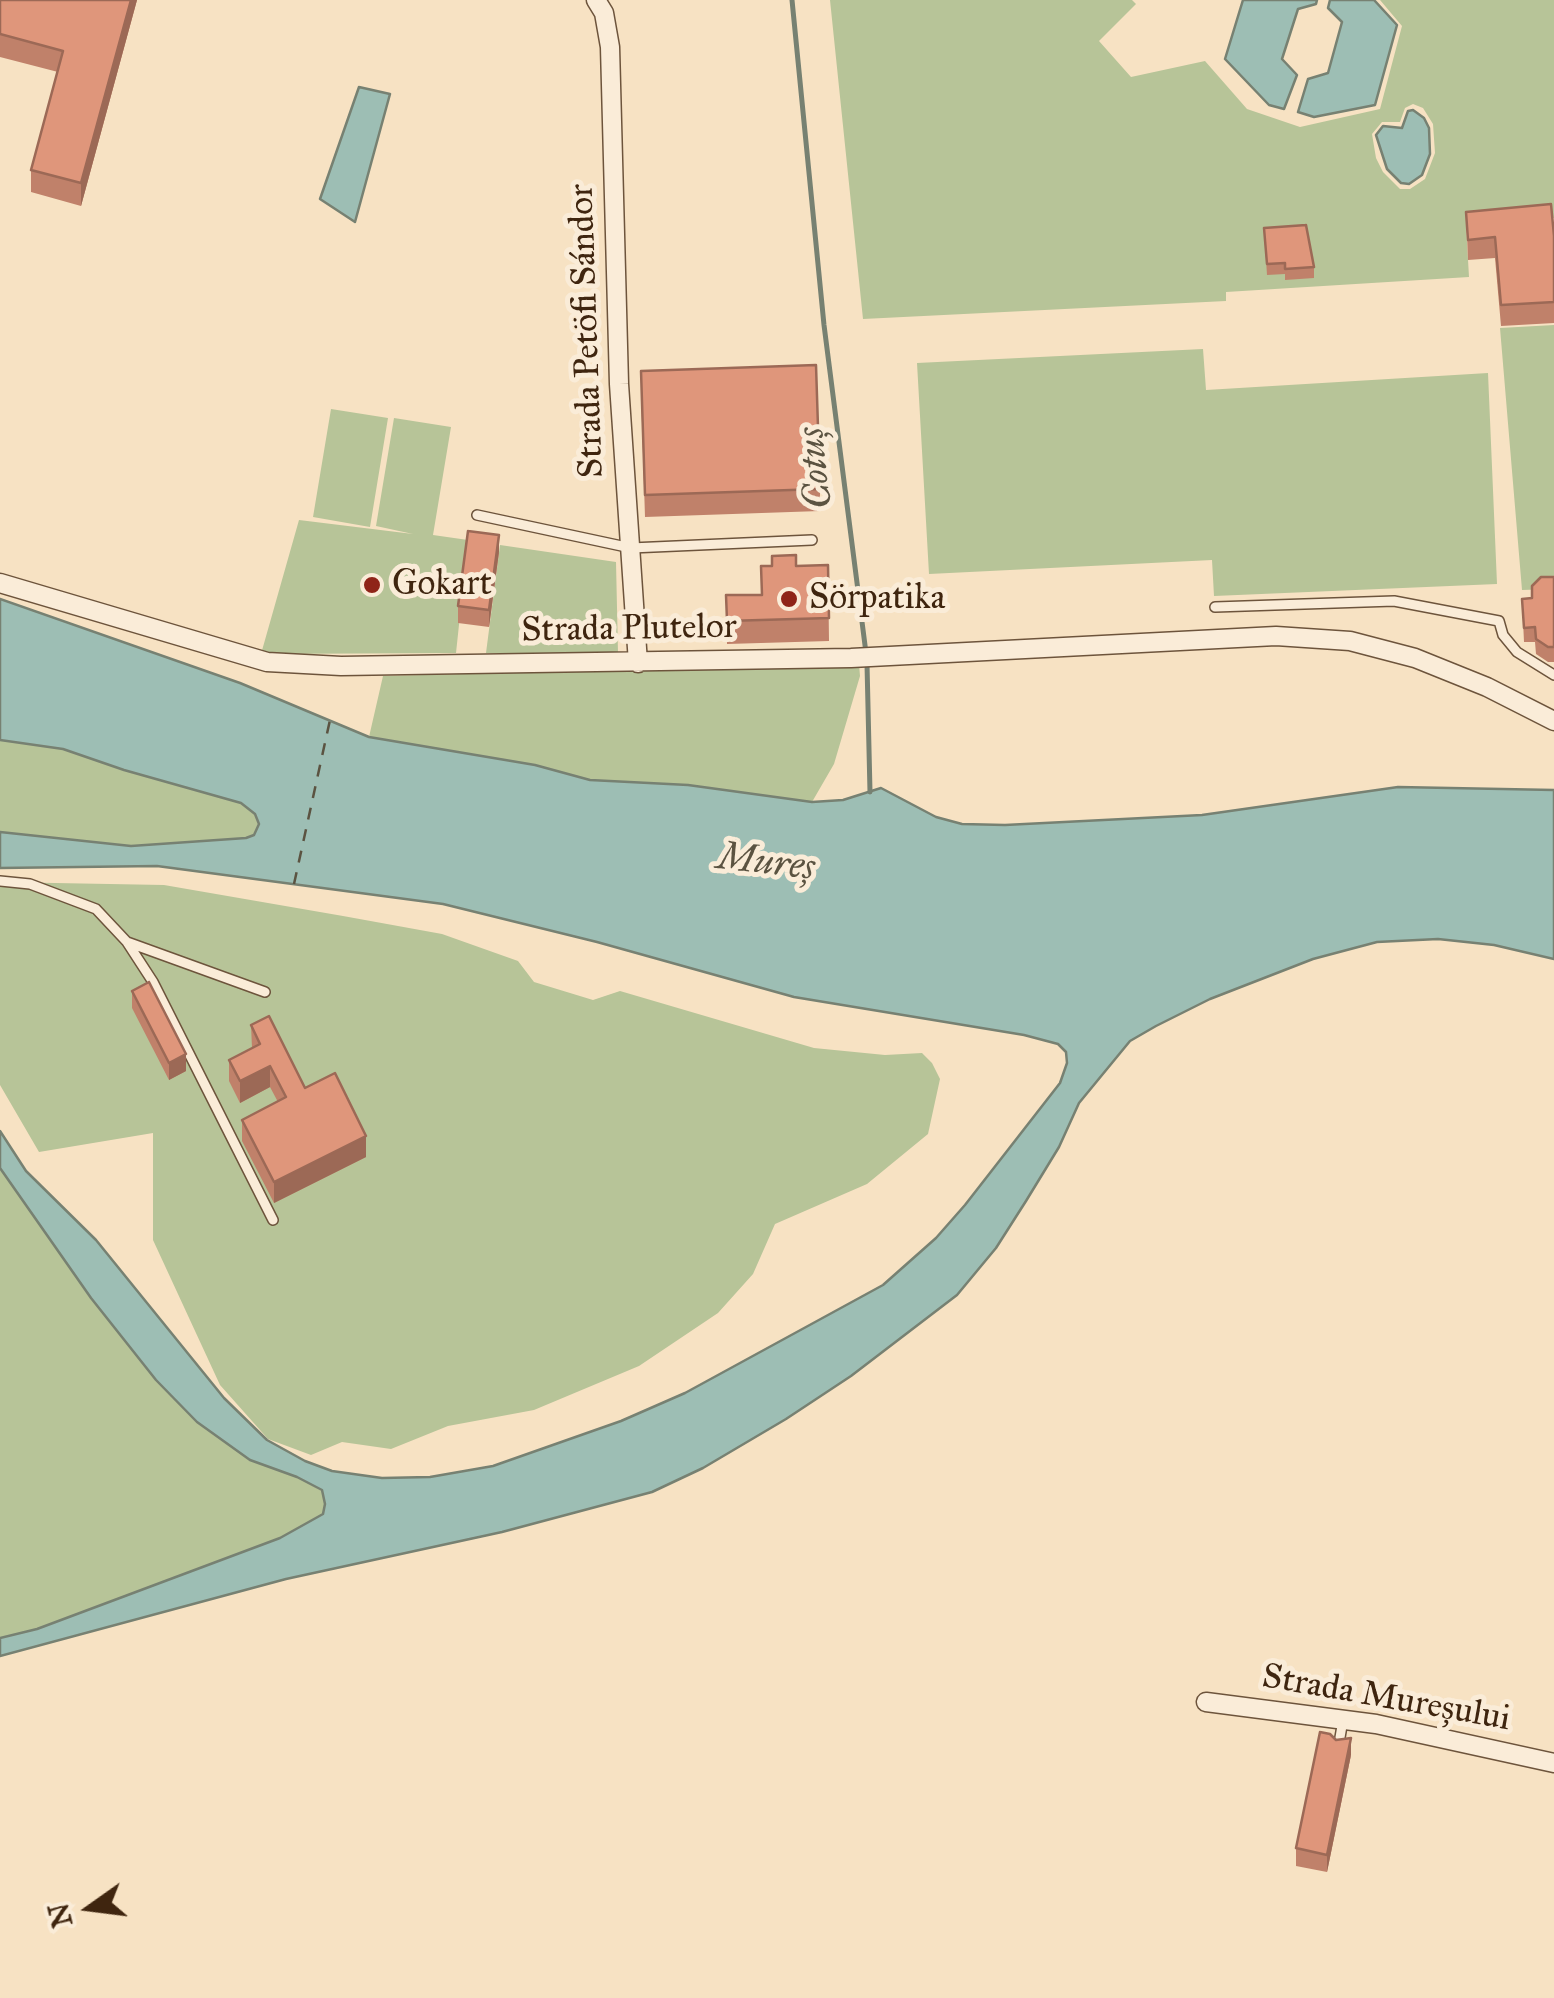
<!DOCTYPE html>
<meta charset="utf-8">
<style>
body{margin:0}
#map{position:relative;width:1554px;height:1998px;overflow:hidden;background:#f7e2c3;font-family:"IM FELL Great Primer",serif}
canvas{display:block}
.north{position:absolute;left:40px;top:1858px;width:100px;height:100px;-webkit-text-stroke:8px #faecd8;paint-order:stroke;rotate:256deg;font-size:28px;font-weight:700;line-height:40px;text-align:center;color:#3f250f}
.north::after{content:'';display:block;margin:auto;width:35px;height:45px;background:#3f250f;clip-path:polygon(50% 0,100% 100%,50% 72%,0 100%)}
</style>
<div id="map">
<canvas width="1554" height="1998"></canvas>
<div class="north">N</div>
</div>
<script>
const context = document.querySelector('canvas').getContext('2d');
context.lineJoin = 'round';
function paint(path, color) {
  context.fillStyle = color;
  context.fill(path, 'evenodd');
}
function poly(rows) {
  const path = new Path2D();
  for (const r of rows) {
    path.moveTo(r[0], r[1]);
    for (let i = 2; i < r.length; i += 2) path.lineTo(r[i], r[i + 1]);
  }
  return path;
}
function stroke(path, color, width, dash) {
  context.strokeStyle = color;
  context.lineWidth = width;
  context.lineCap = dash ? 'butt' : 'round';
  context.setLineDash(dash || []);
  context.stroke(path);
}
function drawText(font, color, halo, rows, align = 'center') {
  context.font = font + ' "IM FELL Great Primer",serif';
  context.lineWidth = 10;
  context.setLineDash([]);
  context.textBaseline = 'middle';
  context.strokeStyle = halo;
  context.fillStyle = color;
  for (const [text, x, y, turn = 0] of rows) {
    context.save();
    context.translate(x, y);
    context.rotate((+turn || 0) * Math.PI / 180);
    context.textAlign = isNaN(turn) ? turn : align;
    if (halo) context.strokeText(text, 0, 0);
    context.fillText(text, 0, 0);
    context.restore();
  }
}
const green = poly([
 [830,0,1132,0,1136,4,1099,41,1131,77,1205,61,1247,109,1300,127,1380,109,1402,26,1380,0,1554,0,1554,218,1466,225,1469,277,1226,292,1226,301,863,319],
 [1413,104,1423,108,1433,124,1435,153,1425,179,1410,189,1400,189,1383,172,1376,158,1372,134,1382,122,1400,122,1405,108],
 [1554,325,1554,589,1522,590,1500,328],
 [1203,349,1206,390,1488,373,1497,584,1214,596,1212,560,929,574,917,363],
 [331,409,388,418,370,527,313,517],
 [394,418,451,427,433,535,468,540,456,653,261,654,299,520,413,534,376,526],
 [500,545,616,562,618,653,486,653],
 [859,664,860,676,834,764,812,802,688,785,590,780,535,765,369,737,383,676],
 [0,740,63,749,124,770,241,803,255,814,259,825,254,835,246,838,131,846,0,832],
 [0,882,164,885,343,916,442,934,518,961,534,982,593,1000,620,991,814,1048,885,1055,922,1053,932,1063,940,1079,928,1134,867,1184,775,1224,753,1274,718,1313,639,1366,534,1410,448,1426,391,1449,342,1442,311,1455,268,1439,220,1385,153,1240,153,1133,39,1152,0,1085],
 [0,1168,91,1298,157,1380,250,1460,297,1477,322,1491,325,1504,323,1514,280,1538,214,1563,37,1629,0,1638]
]);
const water = poly([
 [1243,0,1317,0,1316,4,1298,9,1282,59,1297,75,1284,109,1269,105,1225,59,1243,0],
 [1330,0,1374,0,1397,25,1375,105,1314,117,1298,112,1308,79,1328,73,1342,22,1328,8,1330,0],
 [359,87,390,94,355,222,320,199,359,87],
 [1413,110,1424,118,1429,128,1430,154,1422,175,1409,184,1401,183,1387,169,1376,135,1383,126,1402,128,1408,111,1413,110],
 [0,599,240,683,369,737,535,765,590,780,688,785,812,802,843,800,881,788,936,817,962,824,1005,825,1202,815,1398,787,1554,790,1554,959,1494,945,1438,939,1377,942,1313,959,1210,999,1156,1026,1130,1041,1079,1103,1059,1147,1026,1201,996,1248,957,1295,851,1376,786,1419,703,1468,652,1492,502,1532,286,1579,0,1656,0,1638,37,1629,280,1538,323,1514,325,1504,322,1490,297,1477,250,1460,197,1422,156,1380,91,1298,0,1168,0,1131,26,1171,96,1240,224,1398,267,1440,305,1461,332,1471,382,1478,430,1477,493,1466,621,1421,685,1393,883,1285,936,1238,965,1205,1060,1083,1067,1063,1066,1052,1058,1044,1024,1035,794,997,597,942,443,904,157,866,0,868,0,832,131,846,246,838,254,835,259,824,255,814,241,803,124,770,63,749,0,740,0,599]
]);
const stream = poly([
 [792,0,824,325,866,653],
 [867,664,870,792]
]);
const ferry = poly([
 [294,884,330,720]
]);
const lane = poly([
 [477,515,631,548,812,540],
 [1215,607,1394,601,1499,621,1503,635,1517,652,1554,675],
 [0,881,30,884,96,909,127,942,153,982,273,1220],
 [127,942,265,992],
 [1338,1749,1343,1720]
]);
const street = poly([
 [596,0,604,13,610,47,619,384,638,663],
 [0,583,267,662,341,666,851,658,1276,636,1350,641,1415,658,1487,687,1554,721],
 [1206,1702,1376,1724,1554,1763]
]);
const wall = poly([
 [0,0,137,0,81,206,31,192,31,170,58,72,0,57],
 [1466,212,1554,236,1554,323,1501,326,1495,258,1468,260],
 [1264,228,1314,267,1314,278,1285,280,1285,274,1267,275],
 [641,393,820,489,820,511,645,517],
 [499,552,489,627,458,623,458,606],
 [828,565,829,641,727,644,726,595,761,595,796,566],
 [1554,577,1554,662,1548,662,1536,654,1535,642,1524,642,1522,599,1532,598],
 [132,991,186,1071,169,1080,132,1008],
 [251,1025,366,1157,274,1203,242,1141,242,1120,278,1102,270,1087,240,1103,229,1081,229,1060,252,1048],
 [1351,1755,1327,1872,1296,1866,1296,1848]
]);
const shadedWall = poly([
 [131,0,137,0,81,206,81,183],
 [499,535,499,552,489,627,489,610],
 [186,1054,186,1071,169,1080,169,1063],
 [270,1066,270,1087,240,1103,240,1081],
 [366,1136,366,1157,274,1203,274,1182],
 [1351,1738,1351,1755,1327,1872,1327,1855]
]);
const building = poly([
 [0,0,131,0,81,183,31,170,63,51,0,34,0,0],
 [1551,204,1554,236,1554,302,1501,305,1495,237,1468,240,1466,212,1551,204],
 [1306,225,1314,267,1285,269,1285,263,1267,264,1264,228,1306,225],
 [816,365,820,489,645,495,641,371,816,365],
 [468,531,499,535,489,610,458,606,468,531],
 [796,555,796,566,828,565,829,618,727,621,726,595,762,595,761,566,772,566,772,556,796,555],
 [1541,577,1554,577,1554,647,1548,647,1536,639,1535,627,1524,628,1522,599,1532,598,1532,586,1541,577],
 [149,982,186,1054,169,1063,132,991,149,982],
 [269,1016,305,1088,335,1073,366,1136,274,1182,242,1120,286,1097,270,1066,240,1081,229,1060,260,1044,251,1025,269,1016],
 [1320,1732,1330,1734,1336,1740,1351,1738,1327,1855,1296,1848,1320,1732]
]);
const markers = [
 [372,585,10,"#8f2418"],
 [789,599,10,"#8f2418"]
];
const streetNames = [
 ["Strada Petöfi Sándor",588,331,-92],
 ["Strada Plutelor",629,630,-1],
 ["Strada Mureșului",1386,1699,10]
];
const poiNames = [
 ["Gokart",392,585],
 ["Sörpatika",809,599]
];
const waterNames = [
 ["Cotuș",817,468,-96],
 ["Mureș",766,864,7]
];
paint(green, '#b7c498');
paint(water, '#9dbeb4');
stroke(water, '#778172', 2.5);
stroke(stream, '#778172', 5);
stroke(ferry, '#5b5341', 2.5, [12, 10]);
stroke(lane, '#6d543c', 12);
stroke(street, '#6d543c', 21);
stroke(lane, '#faecd8', 9);
stroke(street, '#faecd8', 18);
paint(wall, '#c0816a');
paint(shadedWall, '#9c6956');
paint(building, '#df967b');
stroke(building, '#9c6956', 2.5);
for (const [x, y, r, color] of markers) {
  const dot = new Path2D();
  dot.arc(x, y, r, 0, 2 * Math.PI);
  context.fillStyle = color;
  context.fill(dot);
  stroke(dot, '#faecd8', 4);
}
drawText('35px', '#3f250f', '#faecd8', streetNames);
drawText('35px', '#3f250f', '#faecd8', poiNames, 'left');
drawText('italic 38px', '#5b5341', '#faecd8', waterNames);
</script>
